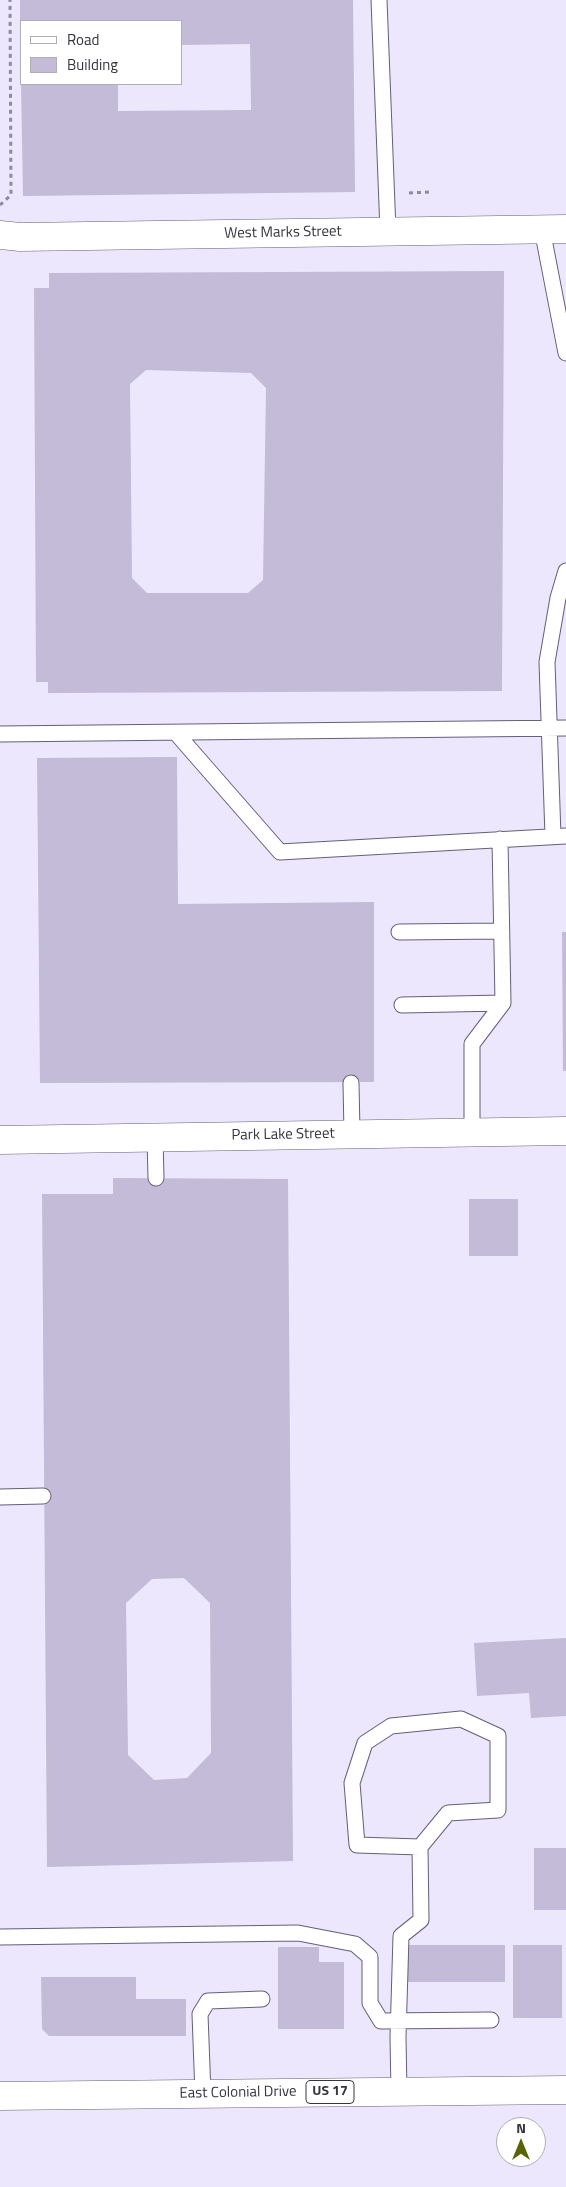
<!DOCTYPE html>
<style>
body{margin:0}
#map{position:relative;width:566px;height:2187px;overflow:hidden;background:#ece7fd;font-family:"Titillium Web",sans-serif}
canvas{display:block}
.legend{position:absolute;left:20px;top:20px;width:162px;height:65px;box-sizing:border-box;background:#fff;border:1px solid #afaeb2;margin:0;padding:6px 9px;list-style:none;font-size:15px;color:#37343f}
.legend li{display:flex;align-items:center;gap:10px;height:25px}
.legend b{width:25px;border:1px solid #afaeb2}
.north{position:absolute;left:496px;top:2117px;width:50px;height:50px;box-sizing:border-box;background:#fff;border:1px solid #afaeb2;border-radius:50%;rotate:0deg;font-size:14px;font-weight:700;line-height:20px;text-align:center;color:#37343f}
.north::after{content:'';display:block;margin:auto;width:18px;height:22px;background:#586406;clip-path:polygon(50% 0,100% 100%,50% 72%,0 100%)}
</style>
<div id="map">
<canvas width="566" height="2187"></canvas>
<ul class="legend">
<li><b style="height:6px;background:#fff"></b>Road</li>
<li><b style="height:14px;background:#c3bbd7"></b>Building</li>
</ul>
<div class="north">N</div>
</div>
<script>
const context = document.querySelector('canvas').getContext('2d');
context.lineJoin = 'round';
function paint(path, color) {
  context.fillStyle = color;
  context.fill(path, 'evenodd');
}
function poly(rows) {
  const path = new Path2D();
  for (const r of rows) {
    path.moveTo(r[0], r[1]);
    for (let i = 2; i < r.length; i += 2) path.lineTo(r[i], r[i + 1]);
  }
  return path;
}
function stroke(path, color, width, dash) {
  context.strokeStyle = color;
  context.lineWidth = width;
  context.lineCap = dash ? 'butt' : 'round';
  context.setLineDash(dash || []);
  context.stroke(path);
}
function drawText(font, color, halo, rows, align = 'center') {
  context.font = font + ' "Titillium Web",sans-serif';
  context.lineWidth = 5;
  context.setLineDash([]);
  context.textBaseline = 'middle';
  context.strokeStyle = halo;
  context.fillStyle = color;
  for (const [text, x, y, turn = 0] of rows) {
    context.save();
    context.translate(x, y);
    context.rotate((+turn || 0) * Math.PI / 180);
    context.textAlign = isNaN(turn) ? turn : align;
    if (halo) context.strokeText(text, 0, 0);
    context.fillText(text, 0, 0);
    context.restore();
  }
}
const building = poly([
 [20,0,353,0,355,192,23,196,21,84,118,84,118,111,251,110,250,44,181,45,181,21,20,21],
 [504,271,502,691,48,693,48,682,36,682,34,288,49,288,49,273],
 [146,370,251,373,266,388,263,580,248,593,147,593,132,578,130,384],
 [177,757,178,904,374,902,374,1082,40,1083,37,758],
 [562,932,566,932,566,1071,563,1071],
 [113,1178,288,1179,293,1861,47,1867,42,1194,113,1194],
 [184,1578,210,1603,211,1753,187,1778,154,1780,128,1755,126,1603,152,1579],
 [469,1199,518,1199,518,1256,469,1256],
 [566,1638,566,1716,531,1718,529,1693,477,1696,474,1643],
 [534,1848,566,1848,566,1910,534,1910],
 [407,1945,505,1945,505,1982,407,1982],
 [513,1945,562,1945,562,2018,513,2018],
 [278,1947,319,1947,319,1962,344,1962,344,2029,278,2029],
 [41,1977,136,1977,136,1999,186,1999,186,2036,49,2036,42,2029]
]);
const path = poly([
 [409,193,429,192],
 [0,205,11,195,10,0]
]);
const service = poly([
 [379,0,388,231],
 [542,229,566,353],
 [176,733,280,852,566,836],
 [0,734,566,728],
 [553,836,547,662,558,598,566,571],
 [399,932,501,931],
 [402,1005,503,1003],
 [351,1083,352,1133],
 [472,1131,472,1044,503,1003,500,839],
 [155,1137,156,1178],
 [0,1497,43,1496],
 [0,1937,298,1933,355,1944,370,1957,370,2003,381,2021,491,2020],
 [399,2092,398,2037,401,1936,421,1920,420,1847,357,1845,352,1783,365,1743,391,1726,461,1719,498,1736,498,1810,448,1813,420,1847],
 [203,2094,200,2014,208,2001,262,1999]
]);
const minor = poly([
 [0,235,20,237,566,229],
 [0,1140,566,1131]
]);
const trunk = poly([
 [0,2096,566,2090]
]);
const shields = [
 [330,2092,48]
];
const shieldNames = [
 ["US 17",330,2092]
];
const streetNames = [
 ["West Marks Street",283,233,-1],
 ["Park Lake Street",283,1135,-1],
 ["East Colonial Drive",238,2093,-1]
];
paint(building, '#c3bbd7');
stroke(service, '#655f77', 17);
stroke(minor, '#655f77', 29);
stroke(trunk, '#655f77', 29);
stroke(path, '#8e8a9b', 3, [4, 4]);
stroke(service, '#fff', 15);
stroke(minor, '#fff', 28);
stroke(trunk, '#fff', 28);
for (const [x, y, w] of shields) {
  const box = new Path2D();
  box.roundRect(x - w / 2, y - 11.5, w, 23, 4);
  context.fillStyle = '#fff';
  context.fill(box);
  stroke(box, '#37343f', 1);
}
drawText('bold 14px', '#37343f', null, shieldNames);
drawText('15px', '#37343f', '#fff', streetNames);
</script>
